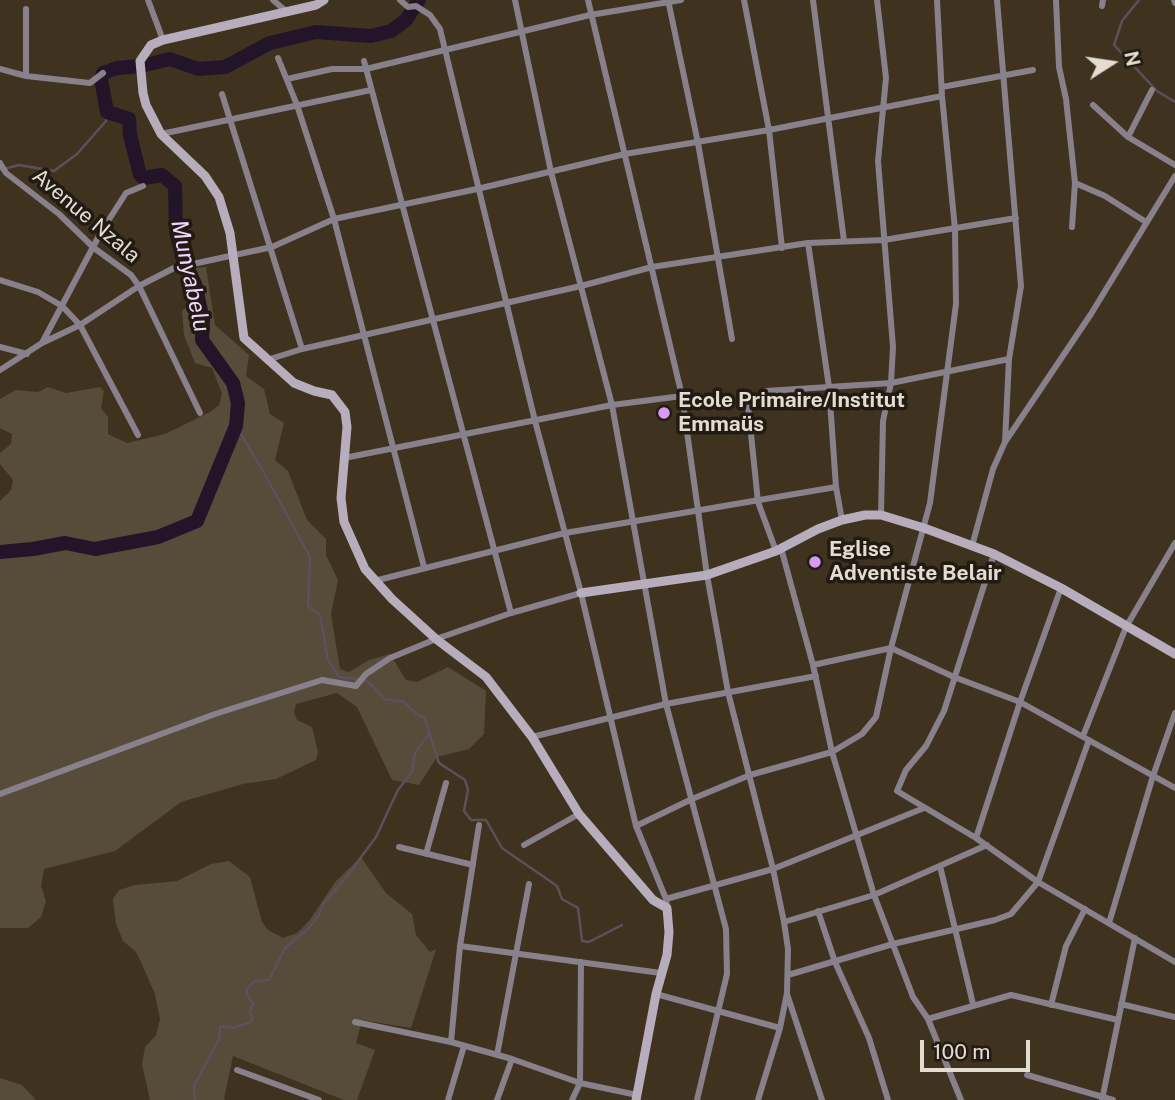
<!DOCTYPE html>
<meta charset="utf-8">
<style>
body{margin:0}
#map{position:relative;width:1175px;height:1100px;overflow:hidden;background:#3f321f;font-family:"Public Sans",sans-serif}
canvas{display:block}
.north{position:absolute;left:1077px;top:28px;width:70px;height:70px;-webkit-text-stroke:5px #211b13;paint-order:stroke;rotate:78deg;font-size:19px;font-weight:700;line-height:28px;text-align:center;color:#e5dcd0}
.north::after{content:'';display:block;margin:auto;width:24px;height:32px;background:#e5dcd0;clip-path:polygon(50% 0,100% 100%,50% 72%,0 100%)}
.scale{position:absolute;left:920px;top:1040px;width:110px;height:32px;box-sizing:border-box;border:4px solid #e5dcd0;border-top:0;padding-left:9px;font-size:21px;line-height:24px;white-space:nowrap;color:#e5dcd0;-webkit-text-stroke:5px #211b13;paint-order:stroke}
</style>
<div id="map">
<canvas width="1175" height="1100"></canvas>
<div class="north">N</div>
<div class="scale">100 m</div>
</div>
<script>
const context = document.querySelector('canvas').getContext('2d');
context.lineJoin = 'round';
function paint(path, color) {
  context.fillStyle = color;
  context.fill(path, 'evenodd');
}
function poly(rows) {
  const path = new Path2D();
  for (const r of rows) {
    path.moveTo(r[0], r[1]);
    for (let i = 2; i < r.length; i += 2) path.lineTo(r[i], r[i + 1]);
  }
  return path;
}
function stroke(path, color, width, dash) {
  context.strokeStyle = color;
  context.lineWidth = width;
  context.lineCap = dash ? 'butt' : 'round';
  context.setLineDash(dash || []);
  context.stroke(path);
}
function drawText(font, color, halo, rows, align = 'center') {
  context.font = font + ' "Public Sans",sans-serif';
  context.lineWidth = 7;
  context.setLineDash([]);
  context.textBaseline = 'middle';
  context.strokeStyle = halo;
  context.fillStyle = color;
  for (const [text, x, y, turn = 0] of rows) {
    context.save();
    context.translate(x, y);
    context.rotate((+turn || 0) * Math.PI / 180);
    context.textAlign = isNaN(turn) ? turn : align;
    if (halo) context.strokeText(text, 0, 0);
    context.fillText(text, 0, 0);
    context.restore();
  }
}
const green = poly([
 [206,267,215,325,249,355,246,376,264,389,270,414,284,423,275,460,288,471,307,520,326,539,326,555,338,580,331,614,340,669,349,672,369,660,390,654,406,680,417,682,448,667,486,691,484,734,469,749,437,757,419,785,392,780,357,707,337,693,296,704,294,712,297,720,312,727,318,752,316,760,276,779,243,784,181,802,115,851,44,869,41,886,46,901,41,917,28,928,0,928,0,501,11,490,13,480,0,464,0,453,11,444,12,434,0,428,0,399,16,390,38,392,48,387,66,393,100,387,104,391,101,408,108,417,108,434,127,443,165,434,210,412,219,405,222,394,212,368,195,363,184,335,182,311,194,300,191,281,196,268],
 [361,857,386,893,412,914,416,935,430,952,436,949,411,1028,362,1020,356,1043,375,1050,357,1100,344,1100,233,1056,224,1099,226,1100,150,1100,142,1064,145,1047,156,1035,160,1019,155,994,140,960,136,952,123,941,116,924,113,899,119,890,135,885,177,881,211,864,229,861,250,877,262,922,268,930,283,938,297,933,309,921,336,881],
 [0,1078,22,1085,36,1100,0,1100]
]);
const stream = poly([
 [1139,0,1122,21,1114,45,1157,91,1175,102],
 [0,170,19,165,54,171,77,154,106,121,107,112],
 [236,426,263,471,310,557,308,606,320,615,328,660,339,677,360,679,370,683,384,699,404,702,418,715,424,717,439,763,465,780,468,790,464,811,471,820,486,820,502,848,557,886,562,899,578,908,582,941,589,942,622,925],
 [195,1100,194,1086,219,1039,220,1026,233,1028,251,1022,253,1018,250,1013,253,1003,247,995,247,988,255,981,269,980,285,948,309,928,319,915,323,904,344,880,376,837,398,790,412,772,415,753,430,732]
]);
const river = poly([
 [0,552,33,549,65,543,95,549,158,537,197,521,236,426,238,403,233,383,202,340,203,320,195,284,183,260,176,231,175,186,162,175,144,178,140,175,130,135,129,119,107,112,101,79,103,73,117,68,141,66,170,59,198,69,225,67,270,43,316,32,371,36,391,31,406,20,419,0]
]);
const street = poly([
 [148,0,163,40],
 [273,0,287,12],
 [400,0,408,7,416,6,430,15,440,29,535,421,581,593,636,826,666,899,667,908],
 [515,0,551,172,612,405,666,704,726,929,727,974,697,1100],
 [588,0,682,396,707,575,728,692,773,869,784,922,788,949,787,993,780,1028,758,1100],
 [668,0,698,143,732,339],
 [744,0,769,130,782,248],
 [813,0,844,241],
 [877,0,886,78,878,161,893,347,891,383,883,421,881,515],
 [997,0,1021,286,1009,359,1005,442],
 [1056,0,1059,67,1066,99,1075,183,1072,227],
 [1174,0,1175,3],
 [1102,6,1103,0],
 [278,58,297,105,334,219,424,567],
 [364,61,511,613],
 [0,69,26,76,90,83,103,73],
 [26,76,26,9],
 [287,79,332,69,366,69,590,15,681,0],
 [942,87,1033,70],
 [222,94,302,349],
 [1093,105,1128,137,1175,165],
 [161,134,371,90],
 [1128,137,1152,90],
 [0,163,6,173,59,214,94,248,131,275,139,286,200,413],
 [1075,183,1105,196,1146,222],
 [808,243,829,387,836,487,842,520],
 [0,280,38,292,62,306,80,325,138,435],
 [42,343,101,232,126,193,143,186],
 [0,347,27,354],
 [267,360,302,349,581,286,652,267,808,243,884,240,1016,218],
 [0,370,42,343,80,325,139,286,174,268,272,247,334,219,477,189,625,154,769,130,942,96],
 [344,458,612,405,682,396],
 [972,546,993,469,1005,442,1091,314,1175,176],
 [781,548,813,665,832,752,874,895,913,997,928,1019,961,1100],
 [776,551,758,502,748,405,766,391,891,383,1009,359],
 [994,554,944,711,926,746,906,770,897,791,976,838,1038,882,1175,962],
 [374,581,565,533,836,487],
 [813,665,891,648,954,677,1020,702,1175,788],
 [1083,736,1126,627,1175,543],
 [532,737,666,704,816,676],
 [0,794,215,714,322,680,356,686,366,674,390,658,436,639,511,613,581,593],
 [636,826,692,799,750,775,832,752,862,734,876,717,891,648,930,503,956,304,955,229,942,96,937,0],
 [976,838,1020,702,1061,588],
 [524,845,579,814],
 [399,847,473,865],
 [426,854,446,783],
 [940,866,973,1004],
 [666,899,773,869,924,808],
 [818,911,835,962,869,1038,888,1100],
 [784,922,874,895,987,845],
 [1109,923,1153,776,1175,713],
 [460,946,661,973],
 [788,975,893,944,995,920,1011,914,1038,882,1089,740],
 [656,994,780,1028],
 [787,994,822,1100],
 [1121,1004,1175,1017],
 [1051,1005,1066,946,1085,909],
 [928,1019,1011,995,1118,1020],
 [355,1022,451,1042,512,1059,580,1083,637,1095],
 [451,1042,460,946,479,825],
 [497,1055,529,884],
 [237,1070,319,1100],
 [1027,1075,1113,1100],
 [448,1100,464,1046],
 [497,1100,512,1059],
 [572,1100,580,1083,581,962],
 [1102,1100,1135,938]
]);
const secondary = poly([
 [324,0,316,5,163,40,151,45,140,61,143,93,146,105,161,134,205,176,219,197,230,233,244,338,294,383,314,391,332,395,345,412,347,427,341,498,344,522,365,569,392,599,436,639,486,677,532,737,579,814,653,900,667,908,669,932,667,955,656,994,636,1100],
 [581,593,707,575,776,551,818,529,842,520,865,515,881,515,924,528,994,554,1061,588,1175,654]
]);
const markers = [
 [664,413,7,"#d99af7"],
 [815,562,7,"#d99af7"]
];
const streetNames = [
 ["Avenue Nzala",86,216,40]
];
const poiNames = [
 ["Ecole Primaire/Institut",678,401],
 ["Emmaüs",678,425],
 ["Eglise",829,550],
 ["Adventiste Belair",829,574]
];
const waterNames = [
 ["Munyabelu",190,276,78]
];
paint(green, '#574b3a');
stroke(stream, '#5d505c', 2.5);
stroke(river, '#23142a', 14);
stroke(street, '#88818b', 6);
stroke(secondary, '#b7adbc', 9);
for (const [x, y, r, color] of markers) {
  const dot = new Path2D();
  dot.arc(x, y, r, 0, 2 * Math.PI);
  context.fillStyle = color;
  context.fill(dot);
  stroke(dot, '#211b13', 2.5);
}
drawText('21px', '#e5dcd0', '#211b13', streetNames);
drawText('bold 21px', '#e5dcd0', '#211b13', poiNames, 'left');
drawText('italic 23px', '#f1d6ff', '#211b13', waterNames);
</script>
